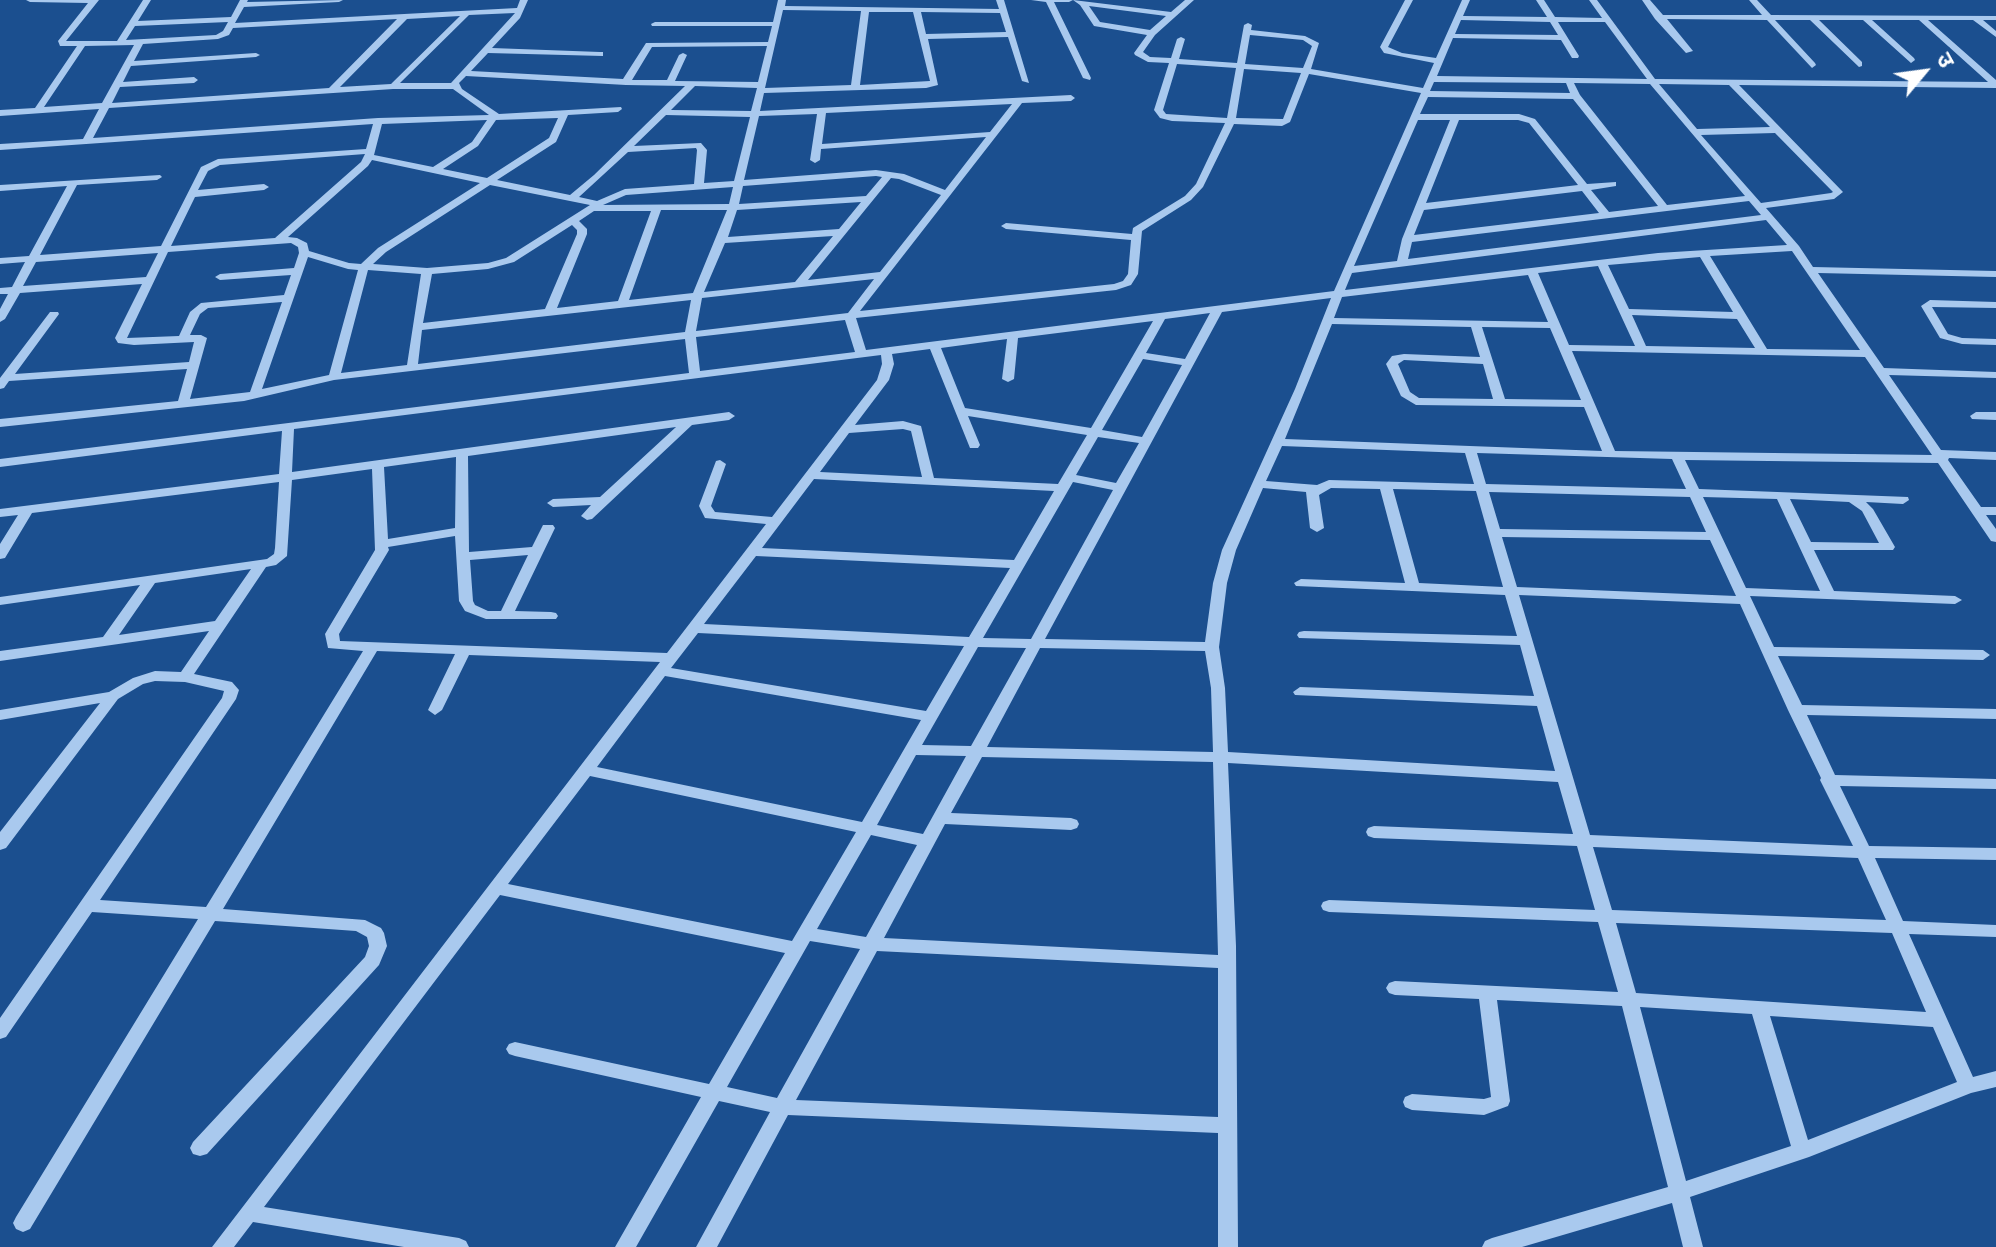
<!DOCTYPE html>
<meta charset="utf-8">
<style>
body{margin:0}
#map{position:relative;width:1996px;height:1247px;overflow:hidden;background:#1b4f8f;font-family:"Fira Sans Condensed","Noto Sans Devanagari",sans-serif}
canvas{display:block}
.north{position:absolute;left:1884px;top:32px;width:80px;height:80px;-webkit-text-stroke:6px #1b4f8f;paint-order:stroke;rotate:61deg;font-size:22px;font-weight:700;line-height:32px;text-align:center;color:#fff}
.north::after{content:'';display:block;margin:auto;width:28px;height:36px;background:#fff;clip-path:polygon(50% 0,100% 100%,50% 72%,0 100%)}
</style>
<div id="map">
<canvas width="1996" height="1247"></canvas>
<div class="north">उ</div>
</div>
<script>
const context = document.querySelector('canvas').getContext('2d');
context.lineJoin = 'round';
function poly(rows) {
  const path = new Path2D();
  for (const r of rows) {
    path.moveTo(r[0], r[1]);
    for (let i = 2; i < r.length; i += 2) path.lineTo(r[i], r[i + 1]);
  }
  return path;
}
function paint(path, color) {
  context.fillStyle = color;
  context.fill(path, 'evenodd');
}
const minor = poly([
 [26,0,99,0,66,41,117,41,143,0,151,0,138,21,231,17,240,0,248,0,247,2,343,0,339,2,244,7,235,23,517,8,520,0,528,0,520,18,492,48,600,52,603,52,603,56,488,53,471,71,623,79,646,43,768,42,772,26,652,26,651,24,655,22,773,22,778,0,786,0,785,6,999,9,996,0,1004,0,1029,83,1022,81,1008,37,928,39,938,85,926,88,764,93,760,111,1071,95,1075,98,1071,101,1022,103,860,311,1114,284,1123,281,1128,274,1131,240,1006,229,1001,226,1006,223,1132,234,1133,228,1185,196,1196,184,1225,123,1172,121,1160,118,1154,110,1169,63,1148,62,1135,55,1134,53,1147,35,1094,26,1080,5,1073,0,1171,12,1185,0,1194,0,1155,35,1143,52,1150,57,1171,58,1177,39,1181,37,1185,39,1179,59,1237,63,1244,25,1248,23,1252,25,1251,30,1305,36,1319,43,1311,69,1423,88,1434,63,1384,53,1380,47,1405,0,1413,0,1388,47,1402,53,1436,58,1462,0,1470,0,1463,16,1547,17,1536,0,1544,0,1555,17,1602,18,1589,0,1597,0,1655,79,1988,82,1919,20,1872,20,1914,58,1915,60,1911,63,1863,20,1819,20,1862,62,1862,66,1859,67,1810,20,1775,20,1815,63,1816,65,1812,68,1767,20,1667,19,1693,51,1686,53,1655,19,1642,0,1650,0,1663,15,1762,15,1749,0,1757,0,1771,15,1996,16,1996,20,1983,20,1996,31,1996,37,1973,20,1928,20,1996,80,1996,88,1739,85,1843,192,1834,199,1766,208,1799,246,1813,267,1996,271,1996,277,1818,273,1884,368,1996,372,1996,378,1889,375,1941,450,1996,452,1996,460,1949,458,1948,460,1981,507,1996,507,1996,515,1986,515,1996,529,1996,542,1991,541,1938,463,1685,460,1699,489,1908,497,1909,500,1903,504,1866,502,1873,509,1895,547,1893,550,1814,550,1834,591,1955,596,1962,600,1955,604,1750,596,1774,647,1983,650,1990,655,1983,660,1778,656,1802,705,1996,709,1996,719,1807,715,1835,775,1996,779,1996,789,1840,786,1869,846,1996,848,1996,860,1875,858,1903,921,1996,925,1996,937,1909,934,1973,1077,1996,1071,1996,1087,1971,1093,1809,1157,1690,1197,1703,1247,1683,1247,1672,1203,1522,1247,1482,1247,1485,1241,1492,1238,1668,1187,1622,1006,1497,1000,1510,1101,1508,1106,1484,1115,1412,1110,1405,1107,1403,1102,1405,1097,1412,1094,1484,1099,1491,1097,1479,999,1395,995,1389,993,1386,988,1389,983,1395,981,1618,992,1598,922,1329,912,1323,910,1321,906,1323,902,1329,900,1595,910,1577,846,1374,838,1368,836,1366,832,1368,828,1374,826,1573,834,1558,782,1228,763,1236,946,1238,1247,1218,1247,1218,1133,788,1115,717,1247,696,1247,770,1112,719,1101,636,1247,615,1247,701,1097,515,1056,509,1054,506,1049,509,1044,515,1042,709,1084,785,953,500,895,264,1207,459,1238,466,1241,469,1247,404,1247,253,1222,234,1247,212,1247,660,662,469,655,442,710,435,715,428,710,455,654,377,651,223,909,365,920,381,928,384,933,387,946,379,965,207,1154,200,1156,193,1154,190,1148,193,1142,365,957,369,946,367,937,356,931,215,921,30,1229,23,1232,16,1229,13,1223,16,1217,198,919,92,912,6,1037,0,1039,0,1018,222,698,224,691,185,682,155,681,143,684,118,699,6,848,0,850,0,832,100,703,0,720,0,710,109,692,133,678,155,671,181,672,209,631,0,661,0,651,103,637,140,585,0,605,0,597,267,559,274,554,275,548,279,482,32,513,5,558,0,559,0,544,18,515,0,517,0,509,279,474,282,431,0,467,0,459,689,373,685,339,334,380,244,401,0,427,0,419,178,401,187,369,9,381,4,388,0,389,0,378,50,312,58,312,59,314,15,374,189,362,194,342,134,345,118,343,115,338,142,284,20,293,5,319,0,322,0,309,8,294,0,294,0,288,12,287,25,262,0,264,0,258,29,256,67,186,0,191,0,185,160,175,162,177,157,180,77,185,40,255,161,246,201,167,218,159,366,149,373,124,0,150,0,144,83,139,99,109,0,116,0,110,35,108,77,46,60,46,58,41,88,3,30,2,26,0],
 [1089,6,1166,16,1150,30,1100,22,1089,6],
 [783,10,861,11,851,85,765,88,783,10],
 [869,12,913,12,930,81,860,85,869,12],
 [921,12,1000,13,1006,32,926,34,921,12],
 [515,13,451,83,400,83,469,15,515,13],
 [460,16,391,84,340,87,407,19,460,16],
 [397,19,329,88,112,103,120,87,194,83,198,80,194,77,123,82,131,66,256,57,260,55,256,53,134,61,143,44,218,39,229,35,233,28,397,19],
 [1461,20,1550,22,1558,35,1455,34,1461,20],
 [228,22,223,31,216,35,126,40,135,26,228,22],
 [1558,22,1605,22,1647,79,1437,76,1453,38,1561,40,1572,58,1578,58,1579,56,1558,22],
 [1250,35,1303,40,1312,46,1303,68,1245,64,1250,35],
 [134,45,102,103,44,107,85,46,134,45],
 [767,46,758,82,675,81,687,55,683,53,679,55,667,80,632,80,652,47,767,46],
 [1177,64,1236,68,1227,118,1166,114,1163,110,1177,64],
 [1244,69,1301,73,1283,119,1236,118,1244,69],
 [1309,74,1421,93,1334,291,866,350,856,318,1116,290,1131,285,1138,274,1142,231,1191,200,1203,187,1234,124,1282,126,1290,122,1309,74],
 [466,76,626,85,685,86,594,175,570,195,497,180,556,142,568,115,618,112,622,109,621,107,499,114,462,89,459,83,466,76],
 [1434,82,1566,83,1570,93,1430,91,1434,82],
 [1574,83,1650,84,1745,196,1667,205,1580,95,1574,83],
 [1659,84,1729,85,1770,127,1697,129,1659,84],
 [695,86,757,88,751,111,671,110,695,86],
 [393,89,453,89,489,115,378,118,93,138,109,108,393,89],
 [1428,97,1573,99,1658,206,1609,212,1591,190,1616,186,1616,182,1587,184,1535,119,1519,114,1420,114,1428,97],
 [1012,104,990,132,822,144,826,113,1012,104],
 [817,114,810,160,815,163,820,160,821,149,986,137,945,190,904,174,876,170,744,180,759,116,817,114],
 [666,115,750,117,734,181,704,183,707,150,701,143,634,146,666,115],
 [558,118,549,138,487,178,443,169,478,146,496,120,558,118],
 [487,120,472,142,433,167,374,155,382,124,487,120],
 [1418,120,1450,120,1402,239,1397,261,1354,266,1418,120],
 [1459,120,1518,120,1529,123,1578,185,1426,203,1459,120],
 [1775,133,1833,192,1831,193,1761,203,1701,135,1775,133],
 [696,148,697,150,694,184,625,189,597,201,579,197,628,152,696,148],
 [365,154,361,162,275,238,171,246,195,197,264,190,269,187,264,184,198,190,208,171,220,165,365,154],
 [372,160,480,183,378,248,361,264,349,263,309,251,307,243,297,238,288,237,368,166,372,160],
 [876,176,882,177,866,196,739,204,743,186,876,176],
 [891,178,899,179,941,195,880,272,808,280,891,178],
 [490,185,590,205,506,258,488,263,427,268,373,264,386,252,490,185],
 [733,187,729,204,603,205,626,195,733,187],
 [1582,191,1599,213,1414,235,1424,210,1582,191],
 [1749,201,1761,215,1408,259,1412,242,1749,201],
 [861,202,839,229,728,237,737,210,861,202],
 [661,210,727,210,693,293,629,300,661,210],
 [594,211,651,211,618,301,557,308,587,234,587,229,579,221,594,211],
 [1766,220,1787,245,1658,253,1345,290,1352,273,1766,220],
 [572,225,577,230,577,234,545,309,423,323,432,274,488,269,514,262,572,225],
 [833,236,795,282,704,292,725,243,833,236],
 [291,243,298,247,299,253,294,268,220,274,215,277,220,280,291,275,284,295,201,303,190,312,179,336,127,338,168,252,291,243],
 [1792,251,1805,270,1860,350,1767,349,1710,256,1792,251],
 [158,253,146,277,23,286,36,262,158,253],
 [308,257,348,269,358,270,329,375,262,389,308,257],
 [1700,257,1733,312,1629,309,1608,265,1700,257],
 [1598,266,1635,346,1569,345,1538,273,1598,266],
 [368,270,421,274,407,365,341,373,368,270],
 [1528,275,1548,322,1334,318,1342,297,1528,275],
 [874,279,848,313,696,331,702,298,874,279],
 [1331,298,1295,389,1222,550,1213,583,1205,642,1045,639,1222,312,1331,298],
 [691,300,685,332,418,364,422,330,691,300],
 [282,302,250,392,190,399,207,338,201,335,190,335,200,314,208,308,282,302],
 [1210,313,1185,359,1146,353,1165,319,1210,313],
 [1632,315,1737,319,1755,348,1646,346,1632,315],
 [845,320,855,352,700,371,696,337,845,320],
 [1153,321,1091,428,965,408,941,348,1007,339,1002,379,1008,382,1014,379,1018,338,1153,321],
 [1332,324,1471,327,1480,357,1404,354,1392,356,1386,364,1401,396,1416,405,1584,407,1602,451,1285,439,1332,324],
 [1482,327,1550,328,1581,400,1505,399,1482,327],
 [930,349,970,448,978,448,980,445,968,416,1087,435,1058,484,934,478,921,426,903,421,855,425,889,380,894,364,892,354,930,349],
 [1572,351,1865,357,1932,455,1615,451,1572,351],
 [881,355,882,364,877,380,772,517,715,512,711,506,726,464,720,460,716,461,699,506,705,518,766,524,667,653,340,641,339,634,389,550,388,547,455,536,459,601,465,611,486,619,556,619,558,616,556,613,551,612,515,611,555,528,553,525,543,525,532,547,469,552,468,456,676,427,600,497,553,499,547,503,553,507,591,505,581,516,587,520,592,519,692,425,729,420,735,416,729,412,292,472,294,429,881,355],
 [1143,359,1182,365,1142,437,1102,430,1143,359],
 [1404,360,1483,364,1493,399,1419,398,1410,392,1398,364,1404,360],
 [903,429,911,431,922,477,820,472,849,433,903,429],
 [1098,437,1139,443,1116,483,1076,475,1098,437],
 [1282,446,1465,453,1474,484,1329,480,1317,485,1266,481,1282,446],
 [1477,453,1672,459,1686,489,1486,484,1477,453],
 [456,457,455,528,388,539,384,467,456,457],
 [372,469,375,550,325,634,328,648,363,651,206,907,100,900,236,699,239,690,232,682,194,674,266,567,276,565,287,556,292,480,372,469],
 [814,479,1054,491,1014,560,762,548,814,479],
 [1073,482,1113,490,1031,639,983,638,1073,482],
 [1263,488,1306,492,1310,528,1317,532,1324,528,1319,495,1331,488,1380,489,1405,583,1301,579,1294,583,1296,586,1505,595,1517,636,1304,631,1299,632,1297,635,1299,638,1520,645,1534,696,1300,687,1293,692,1295,695,1537,706,1555,771,1228,752,1225,688,1219,647,1227,583,1236,550,1263,488],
 [1393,489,1476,491,1503,587,1419,583,1393,489],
 [1489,492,1690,497,1706,532,1500,529,1489,492],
 [1703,497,1777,499,1820,591,1746,588,1703,497],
 [1790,499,1849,502,1862,511,1879,543,1811,542,1790,499],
 [1502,537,1710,540,1736,596,1517,587,1502,537],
 [528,555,501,611,488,611,475,605,473,601,470,560,528,555],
 [756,556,1010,568,969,637,704,624,756,556],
 [251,569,215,621,119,635,155,583,251,569],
 [1519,595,1740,604,1788,710,1821,778,1820,780,1853,846,1590,835,1519,595],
 [698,633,964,646,926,711,671,668,698,633],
 [978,647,1026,648,971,746,922,745,978,647],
 [1040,648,1205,651,1211,688,1213,752,987,747,1040,648],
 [665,676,921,720,862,822,597,767,665,676],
 [916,755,966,756,923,834,877,825,916,755],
 [982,757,1213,762,1218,955,884,938,945,824,1071,830,1077,828,1079,824,1077,820,1071,818,951,813,982,757],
 [590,776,856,832,792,941,508,884,590,776],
 [871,835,917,845,866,937,817,929,871,835],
 [1593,847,1858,858,1886,920,1612,910,1593,847],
 [1616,923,1892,933,1926,1012,1636,993,1616,923],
 [810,941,860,949,777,1098,727,1087,810,941],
 [877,951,1218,968,1218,1117,796,1100,877,951],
 [1640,1007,1752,1014,1791,1146,1686,1181,1640,1007],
 [1770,1016,1933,1027,1957,1082,1808,1140,1770,1016],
 [1031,0,1073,0,1069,2,1054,2,1091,78,1090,80,1083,78,1046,2,1031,0],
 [1930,300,1996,302,1996,308,1932,307,1948,334,1962,338,1996,339,1996,345,1962,344,1940,338,1921,306,1930,300],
 [1976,412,1996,412,1996,420,1972,419,1970,416,1976,412]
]);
paint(minor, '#a9c9ee');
</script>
